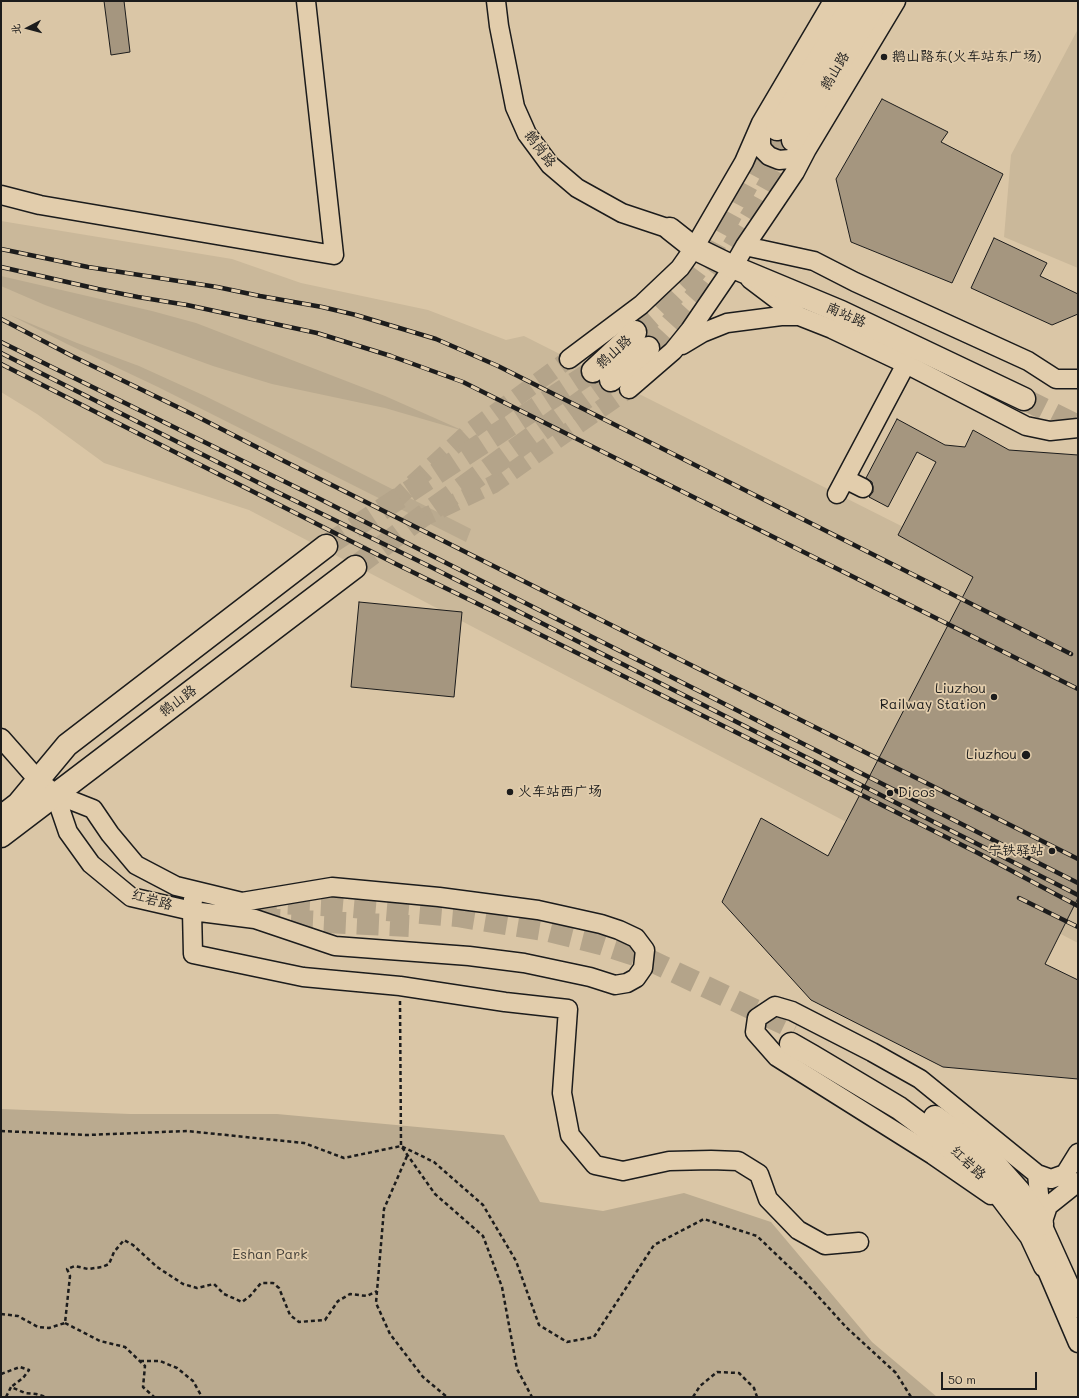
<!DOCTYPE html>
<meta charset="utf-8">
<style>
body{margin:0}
#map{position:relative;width:1079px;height:1398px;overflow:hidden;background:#dac6a6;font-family:Mali,"LXGW WenKai TC",sans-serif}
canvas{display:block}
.frame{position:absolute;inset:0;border:2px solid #1c1c1c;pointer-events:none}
.north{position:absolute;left:8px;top:8px;width:40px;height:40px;-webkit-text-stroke:3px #e2cdac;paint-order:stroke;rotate:264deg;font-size:11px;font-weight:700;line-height:16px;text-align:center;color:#1c1c1c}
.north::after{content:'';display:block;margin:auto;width:14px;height:18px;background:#1c1c1c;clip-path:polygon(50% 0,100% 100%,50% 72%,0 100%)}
.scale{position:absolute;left:941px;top:1372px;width:96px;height:18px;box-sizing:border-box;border:2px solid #1c1c1c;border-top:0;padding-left:5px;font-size:12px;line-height:14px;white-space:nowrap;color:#1c1c1c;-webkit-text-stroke:3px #e2cdac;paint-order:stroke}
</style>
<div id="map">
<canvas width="1079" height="1398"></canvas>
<div class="frame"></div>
<div class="north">北</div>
<div class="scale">50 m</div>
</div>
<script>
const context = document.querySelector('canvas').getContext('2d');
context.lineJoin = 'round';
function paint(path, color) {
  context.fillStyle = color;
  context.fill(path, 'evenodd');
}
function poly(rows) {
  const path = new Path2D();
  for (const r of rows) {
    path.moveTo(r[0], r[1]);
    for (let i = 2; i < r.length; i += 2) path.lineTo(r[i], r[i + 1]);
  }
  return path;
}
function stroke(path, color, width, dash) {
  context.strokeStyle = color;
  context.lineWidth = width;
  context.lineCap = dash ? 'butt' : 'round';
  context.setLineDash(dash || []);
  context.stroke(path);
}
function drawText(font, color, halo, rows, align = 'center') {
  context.font = font + ' Mali,"LXGW WenKai TC",sans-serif';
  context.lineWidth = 3.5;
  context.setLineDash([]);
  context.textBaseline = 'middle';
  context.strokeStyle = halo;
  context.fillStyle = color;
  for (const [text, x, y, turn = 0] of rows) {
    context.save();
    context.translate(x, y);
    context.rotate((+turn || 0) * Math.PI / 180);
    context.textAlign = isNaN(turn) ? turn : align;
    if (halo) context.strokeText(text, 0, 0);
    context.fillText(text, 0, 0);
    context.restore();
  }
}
const built = poly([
 [1078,29,1078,268,1004,237,1011,155],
 [1,221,232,259,301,283,428,310,506,340,524,336,1078,615,1078,943,249,510,104,463,37,414,1,392]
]);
const green = poly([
 [1,276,152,311,196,323,385,396,464,431,385,408,272,384,213,366,45,305,1,286],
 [10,315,77,343,139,366,205,396,315,450,471,529,466,542,158,387,67,344],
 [1,1109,130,1114,277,1114,504,1135,540,1202,603,1211,684,1193,771,1222,872,1342,937,1397,1,1397]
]);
const building = poly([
 [104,1,124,1,130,52,111,55,104,1],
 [882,99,948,132,941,142,1003,174,952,283,851,242,836,179,882,99],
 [994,238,1047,263,1040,276,1078,294,1078,314,1052,325,971,288,994,238],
 [897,419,945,445,965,447,973,430,1009,450,1078,455,1078,898,1045,964,1078,980,1078,1079,943,1067,811,1000,722,902,761,818,828,856,973,577,898,535,936,462,917,452,888,507,869,497,873,492,873,487,872,482,866,478,897,419],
 [359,602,462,612,454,697,351,687,359,602]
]);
const minorTunnel = poly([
 [393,502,469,432,569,359],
 [416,521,494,484,629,389]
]);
const majorTunnel = poly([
 [635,332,659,311,689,280,715,245,777,129],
 [648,348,702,289,731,250,753,213,792,142],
 [1024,399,1078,426],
 [326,546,593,371],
 [355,567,416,521,611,380],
 [255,902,341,906,457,916,549,931,601,944,647,959,795,1029],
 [258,919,409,926]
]);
const path = poly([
 [400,1001,401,1146,435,1194,483,1236,502,1287,517,1369,532,1397],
 [1,1131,87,1135,187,1131,304,1143,344,1158,401,1146,434,1162,483,1205,516,1261,539,1325,567,1342,594,1337,654,1245,704,1219,757,1236,806,1283,846,1327,896,1373,911,1397],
 [407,1156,384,1209,376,1303,390,1334,423,1377,447,1397],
 [1,1314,18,1316,38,1327,49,1328,65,1323,70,1276,67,1269,75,1266,88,1269,102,1267,109,1264,114,1252,124,1240,133,1245,157,1267,183,1284,197,1288,214,1284,224,1294,242,1302,250,1296,261,1283,273,1283,279,1288,290,1315,299,1322,325,1320,338,1301,350,1294,367,1296,377,1291],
 [65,1323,100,1341,125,1347,145,1366,143,1387,154,1397],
 [140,1361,160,1361,177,1368,193,1381,202,1397],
 [1,1374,20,1367,29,1370,23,1378,11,1387],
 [6,1397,11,1387,25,1393,36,1394,46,1397],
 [693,1397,700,1386,717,1372,739,1373,754,1388,757,1397]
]);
const minor = poly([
 [496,1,499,26,515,107,527,134,550,165,577,188,622,213,670,229],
 [761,126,761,145,763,150,769,156,779,160,790,159,807,149],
 [1,195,40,205,334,255,306,1],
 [745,246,814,261,855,282,1028,361,1056,379,1078,379],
 [750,279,799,316,832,329,906,364,1026,426,1050,431,1078,428],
 [682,345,702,333,727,323,781,316,799,316],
 [569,359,641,305,680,268,694,248,744,162,761,123,833,1],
 [629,389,673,351,690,330,733,267,745,246,795,172,807,149,896,1],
 [845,479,863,488],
 [837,494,906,364],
 [1,738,38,780,55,794,93,809,110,834,136,865,176,886,242,902,332,887,439,897,538,910,601,924,619,930,636,938,645,950,643,968,636,978,627,983,615,985,590,977,524,963,469,956,335,946,255,919,192,911,131,897,91,864,68,832,55,794],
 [193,899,192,911,193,954,303,977,400,986,505,1002,568,1009,562,1093,570,1135,595,1165,623,1171,669,1161,711,1160,738,1161,759,1174,768,1199,798,1230,825,1245,859,1242],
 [1037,1174,1042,1224,1070,1286,1078,1308],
 [1078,1182,1048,1206,1042,1224,1045,1266,1078,1343],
 [991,1195,933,1155,777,1057,755,1032,757,1018,775,1006,792,1011,872,1052,920,1079,1037,1174,1051,1179,1065,1174,1078,1153]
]);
const major = poly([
 [777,129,854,1],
 [793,140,877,1],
 [670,229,694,248,733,267,841,312,1024,399],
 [593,371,635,332],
 [611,380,648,348],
 [1,817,18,804,67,745,326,546],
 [1,836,355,567],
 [791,1044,812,1056,899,1108,943,1141,994,1187,1031,1236,1045,1266],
 [935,1117,964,1138,994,1163,1019,1191,1042,1224]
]);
const rail = poly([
 [1,249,88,267,217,287,260,296,322,307,356,315,436,339,498,366,1071,654],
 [1,267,98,289,138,297,187,305,317,333,391,356,463,382,1078,689],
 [1,319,72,356,194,415,284,461,1078,859],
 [1,342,316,497,1078,883],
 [1,353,277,492,429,566,1078,895],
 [1,364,396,564,509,619,978,853,1078,906],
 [1019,898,1078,927]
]);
const markers = [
 [884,57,4,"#1c1c1c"],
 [994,697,4,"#1c1c1c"],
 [1026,755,5,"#1c1c1c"],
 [510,792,4,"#1c1c1c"],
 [890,793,4,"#1c1c1c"],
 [1052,851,4,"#1c1c1c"]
];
const poiNames = [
 ["鹅山路东(火车站东广场)",892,57],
 ["Liuzhou",986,689,"right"],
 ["Railway Station",986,705,"right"],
 ["Liuzhou",1017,755,"right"],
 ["火车站西广场",518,792],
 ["Dicos",898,793],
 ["宁铁驿站",1044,851,"right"]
];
const streetNames = [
 ["鹅山路",835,71,-59],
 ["鹅岗路",540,149,53],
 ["南站路",846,315,24],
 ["鹅山路",614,352,-42],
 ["鹅山路",178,701,-37],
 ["红岩路",152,900,16],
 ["红岩路",968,1163,43]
];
const parkNames = [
 ["Eshan Park",270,1255]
];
paint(built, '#cab89a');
paint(green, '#baaa8f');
paint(building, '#a5967f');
stroke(building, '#1c1c1c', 1);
stroke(minorTunnel, '#b4a48a', 18, [18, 9]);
stroke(majorTunnel, '#b4a48a', 22, [22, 11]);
stroke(minor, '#1c1c1c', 21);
stroke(major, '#1c1c1c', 25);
stroke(path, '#1c1c1c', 2.5, [4, 3]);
stroke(minor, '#e2cdac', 18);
stroke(major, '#e2cdac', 22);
stroke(rail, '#1c1c1c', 4.5);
stroke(rail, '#e2cdac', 3, [9]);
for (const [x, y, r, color] of markers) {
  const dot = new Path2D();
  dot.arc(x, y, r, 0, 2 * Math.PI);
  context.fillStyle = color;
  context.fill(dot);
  stroke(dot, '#e2cdac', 1.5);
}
drawText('14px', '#1c1c1c', '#e2cdac', poiNames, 'left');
drawText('14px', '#1c1c1c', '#e2cdac', streetNames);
drawText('14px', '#444039', '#e2cdac', parkNames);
</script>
